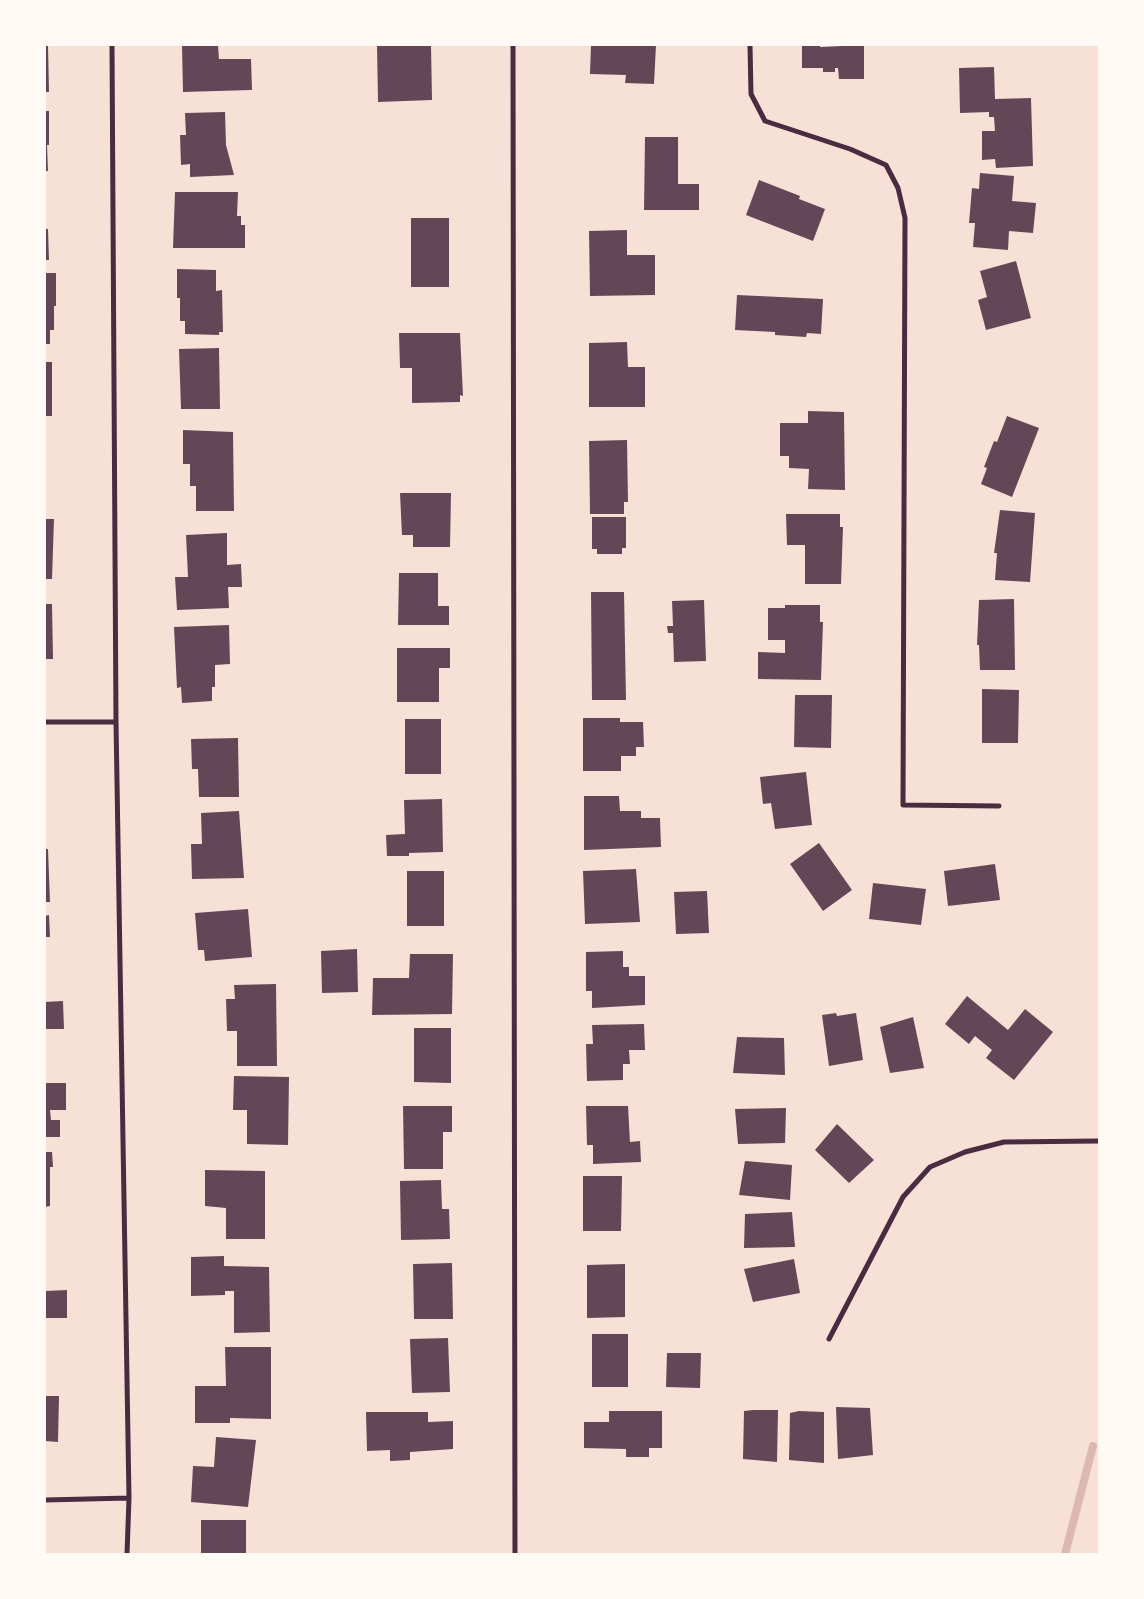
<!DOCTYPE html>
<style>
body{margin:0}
#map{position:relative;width:1144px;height:1599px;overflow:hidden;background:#f7e1d7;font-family:"Times New Roman",serif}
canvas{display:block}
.frame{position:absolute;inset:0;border:46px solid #fffaf5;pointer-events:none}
</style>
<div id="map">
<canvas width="1144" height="1599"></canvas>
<div class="frame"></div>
</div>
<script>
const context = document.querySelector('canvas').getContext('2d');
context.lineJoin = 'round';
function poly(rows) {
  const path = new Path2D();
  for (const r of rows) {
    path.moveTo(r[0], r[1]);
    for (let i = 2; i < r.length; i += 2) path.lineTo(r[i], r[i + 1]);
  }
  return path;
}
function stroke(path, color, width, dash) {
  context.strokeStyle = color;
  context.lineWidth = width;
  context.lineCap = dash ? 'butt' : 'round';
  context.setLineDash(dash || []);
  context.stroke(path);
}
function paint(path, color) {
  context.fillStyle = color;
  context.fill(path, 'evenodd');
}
const stream = poly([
 [1065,1554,1093,1446]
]);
const building = poly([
 [45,45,48,45,49,92,45,92],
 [182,45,218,45,219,59,251,59,252,90,183,92],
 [377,45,431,45,432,100,378,102],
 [591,45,656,45,654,84,625,83,626,75,590,74],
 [802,45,820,45,820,47,864,45,864,79,839,79,838,68,835,68,835,72,823,72,823,68,802,68],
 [994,67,995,99,1031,98,1033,166,996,168,995,159,982,160,982,131,995,131,994,117,989,117,989,112,960,113,959,68],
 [45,111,49,111,49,145,47,145,48,171,45,171],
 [225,112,226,145,234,175,190,177,190,164,181,165,180,135,186,135,185,113],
 [645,137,678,137,678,184,699,184,699,210,644,210],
 [980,173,1014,176,1012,201,1036,203,1033,233,1009,231,1008,250,973,247,975,223,969,223,972,188,979,189],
 [759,180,800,196,799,199,825,209,813,241,746,215],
 [175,192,238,192,237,216,241,216,241,225,245,225,245,248,173,248],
 [411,218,449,218,449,287,411,287],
 [45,229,48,229,49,260,45,260],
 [627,230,627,255,655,255,655,295,590,296,589,231],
 [1016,261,1031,318,986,330,978,300,987,297,980,271],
 [177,269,216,270,216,291,222,290,223,332,219,332,219,335,185,334,185,321,180,321,180,298,177,298],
 [45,273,56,273,56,306,54,306,54,330,50,330,50,344,45,344],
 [737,295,823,299,821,334,807,333,806,337,775,335,775,332,735,330],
 [399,333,460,333,463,396,460,395,460,402,412,403,412,368,400,368],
 [627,342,628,367,645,367,645,407,589,407,589,343],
 [219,348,220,409,181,409,179,349],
 [45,362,52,362,52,416,45,416],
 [808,411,844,412,845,490,808,489,809,469,789,468,789,456,780,456,780,423,808,423],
 [1007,416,1039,428,1012,497,981,484,987,468,984,467,994,441,997,442],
 [183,430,233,432,234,511,196,511,196,486,190,486,190,464,183,464],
 [627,440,628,502,624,502,624,514,590,514,589,441],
 [400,493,451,493,450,547,413,547,413,535,402,535],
 [1000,510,1035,513,1030,582,995,580,997,553,994,553],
 [786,514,840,514,840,527,843,527,841,584,805,584,805,545,787,545],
 [592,517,626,517,626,548,622,548,622,554,597,554,597,549,592,549],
 [45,519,54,519,52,579,45,579],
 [227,533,227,565,241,564,242,587,228,587,229,608,177,610,175,577,188,577,186,535],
 [399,573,438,573,438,606,449,606,449,625,398,625],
 [591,592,624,592,626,700,592,700],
 [1014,599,1015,670,980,670,979,645,977,645,979,600],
 [704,600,706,661,674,662,673,633,668,633,667,626,673,626,672,601],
 [45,604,52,604,53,659,45,659],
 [785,605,820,605,820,622,823,622,821,680,758,679,758,652,785,653,785,640,768,640,768,608,785,608],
 [229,625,230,664,215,665,215,687,212,687,212,701,182,703,181,687,177,688,174,627],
 [397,648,450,648,450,668,439,668,439,702,397,702],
 [982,689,1019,690,1018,743,982,743],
 [795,695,832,695,831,748,794,747],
 [583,718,620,718,620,722,643,722,644,747,636,747,636,756,621,756,621,771,583,771],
 [405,719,441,719,441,774,405,774],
 [238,738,239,797,199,797,198,769,192,769,191,739],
 [806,772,812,825,775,829,771,803,763,804,760,777],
 [584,796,619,796,620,811,641,811,641,818,660,818,661,847,584,850],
 [442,799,443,852,409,853,409,856,387,856,386,835,405,834,404,800],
 [239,811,244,878,192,879,191,844,202,844,201,813],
 [819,843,852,890,823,911,790,864],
 [45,849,48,849,50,902,45,902],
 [995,864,1000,900,948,906,944,871],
 [636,869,640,922,585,924,583,871],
 [407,871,444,871,444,926,407,926],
 [873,883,926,889,921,925,869,919],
 [707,891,709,933,676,934,674,892],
 [248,909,252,957,205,961,204,950,198,950,195,913],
 [49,915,50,937,45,937,45,916],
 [357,949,358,992,322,993,321,951],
 [623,951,623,967,629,967,629,976,645,976,645,1005,592,1008,592,991,586,991,586,952],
 [410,954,453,954,452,1014,372,1015,373,978,409,978],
 [276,984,277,1066,237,1066,237,1031,227,1031,226,999,235,999,234,985],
 [967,996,1008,1030,1025,1009,1053,1032,1014,1080,986,1058,992,1050,975,1036,969,1044,945,1024],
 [63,1001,64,1029,45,1029,45,1002],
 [836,1013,837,1016,856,1013,863,1060,829,1066,822,1015],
 [913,1017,924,1068,890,1073,880,1027],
 [644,1024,645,1050,629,1050,630,1064,623,1064,623,1080,587,1081,586,1044,593,1044,592,1025],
 [414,1028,451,1028,451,1083,414,1082],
 [737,1037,784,1038,785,1075,733,1073],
 [234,1076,289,1077,288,1145,247,1144,247,1110,233,1110],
 [45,1083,66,1083,66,1110,50,1110,51,1120,60,1120,60,1137,45,1137],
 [403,1106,452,1106,452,1132,443,1132,443,1169,404,1169],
 [586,1106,628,1106,630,1142,640,1141,641,1162,593,1164,593,1145,587,1145],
 [786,1108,785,1143,738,1144,735,1109],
 [837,1124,874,1160,849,1183,815,1150],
 [45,1152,52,1152,53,1167,50,1167,50,1206,45,1207],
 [745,1161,792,1165,790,1200,739,1195],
 [205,1170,265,1171,265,1239,226,1239,226,1208,205,1206],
 [583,1176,622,1176,621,1231,583,1231],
 [441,1180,442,1209,449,1209,450,1239,401,1240,400,1181],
 [792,1212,795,1247,744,1248,745,1214],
 [224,1256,224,1266,269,1267,270,1332,234,1333,234,1291,225,1291,225,1295,191,1296,191,1257],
 [794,1259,800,1293,753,1302,744,1269],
 [452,1263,453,1319,414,1319,413,1264],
 [625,1264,625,1317,587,1318,587,1265],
 [67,1290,67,1318,45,1318,45,1291],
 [592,1334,628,1334,628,1387,592,1387],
 [448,1338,450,1392,412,1393,410,1339],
 [225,1347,271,1347,271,1419,230,1418,230,1423,195,1423,195,1386,226,1386],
 [667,1353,701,1353,700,1388,666,1387],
 [45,1396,59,1396,58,1442,45,1441],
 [836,1407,870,1408,873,1455,838,1459],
 [753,1410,778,1410,777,1462,743,1459,744,1411],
 [609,1411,662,1411,662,1448,649,1448,649,1457,626,1457,626,1449,584,1448,584,1422,609,1422],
 [799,1411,824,1412,824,1463,789,1460,790,1413],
 [366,1412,428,1412,428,1422,453,1421,453,1449,410,1452,410,1460,390,1461,390,1450,367,1451],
 [216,1437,256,1440,248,1507,191,1502,193,1466,214,1467],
 [201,1520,246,1520,246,1554,201,1554]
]);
const minor = poly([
 [112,45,116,722,129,1498,127,1554],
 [513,45,515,1554],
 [750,45,751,94,765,121,850,149,886,165,898,188,905,218,903,805,999,806],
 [45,722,116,722],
 [829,1339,903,1197,930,1167,965,1152,1004,1142,1099,1141],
 [45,1500,129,1498]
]);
stroke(stream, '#dcb8b0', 8);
paint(building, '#644757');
stroke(minor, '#4a2c40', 5);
</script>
